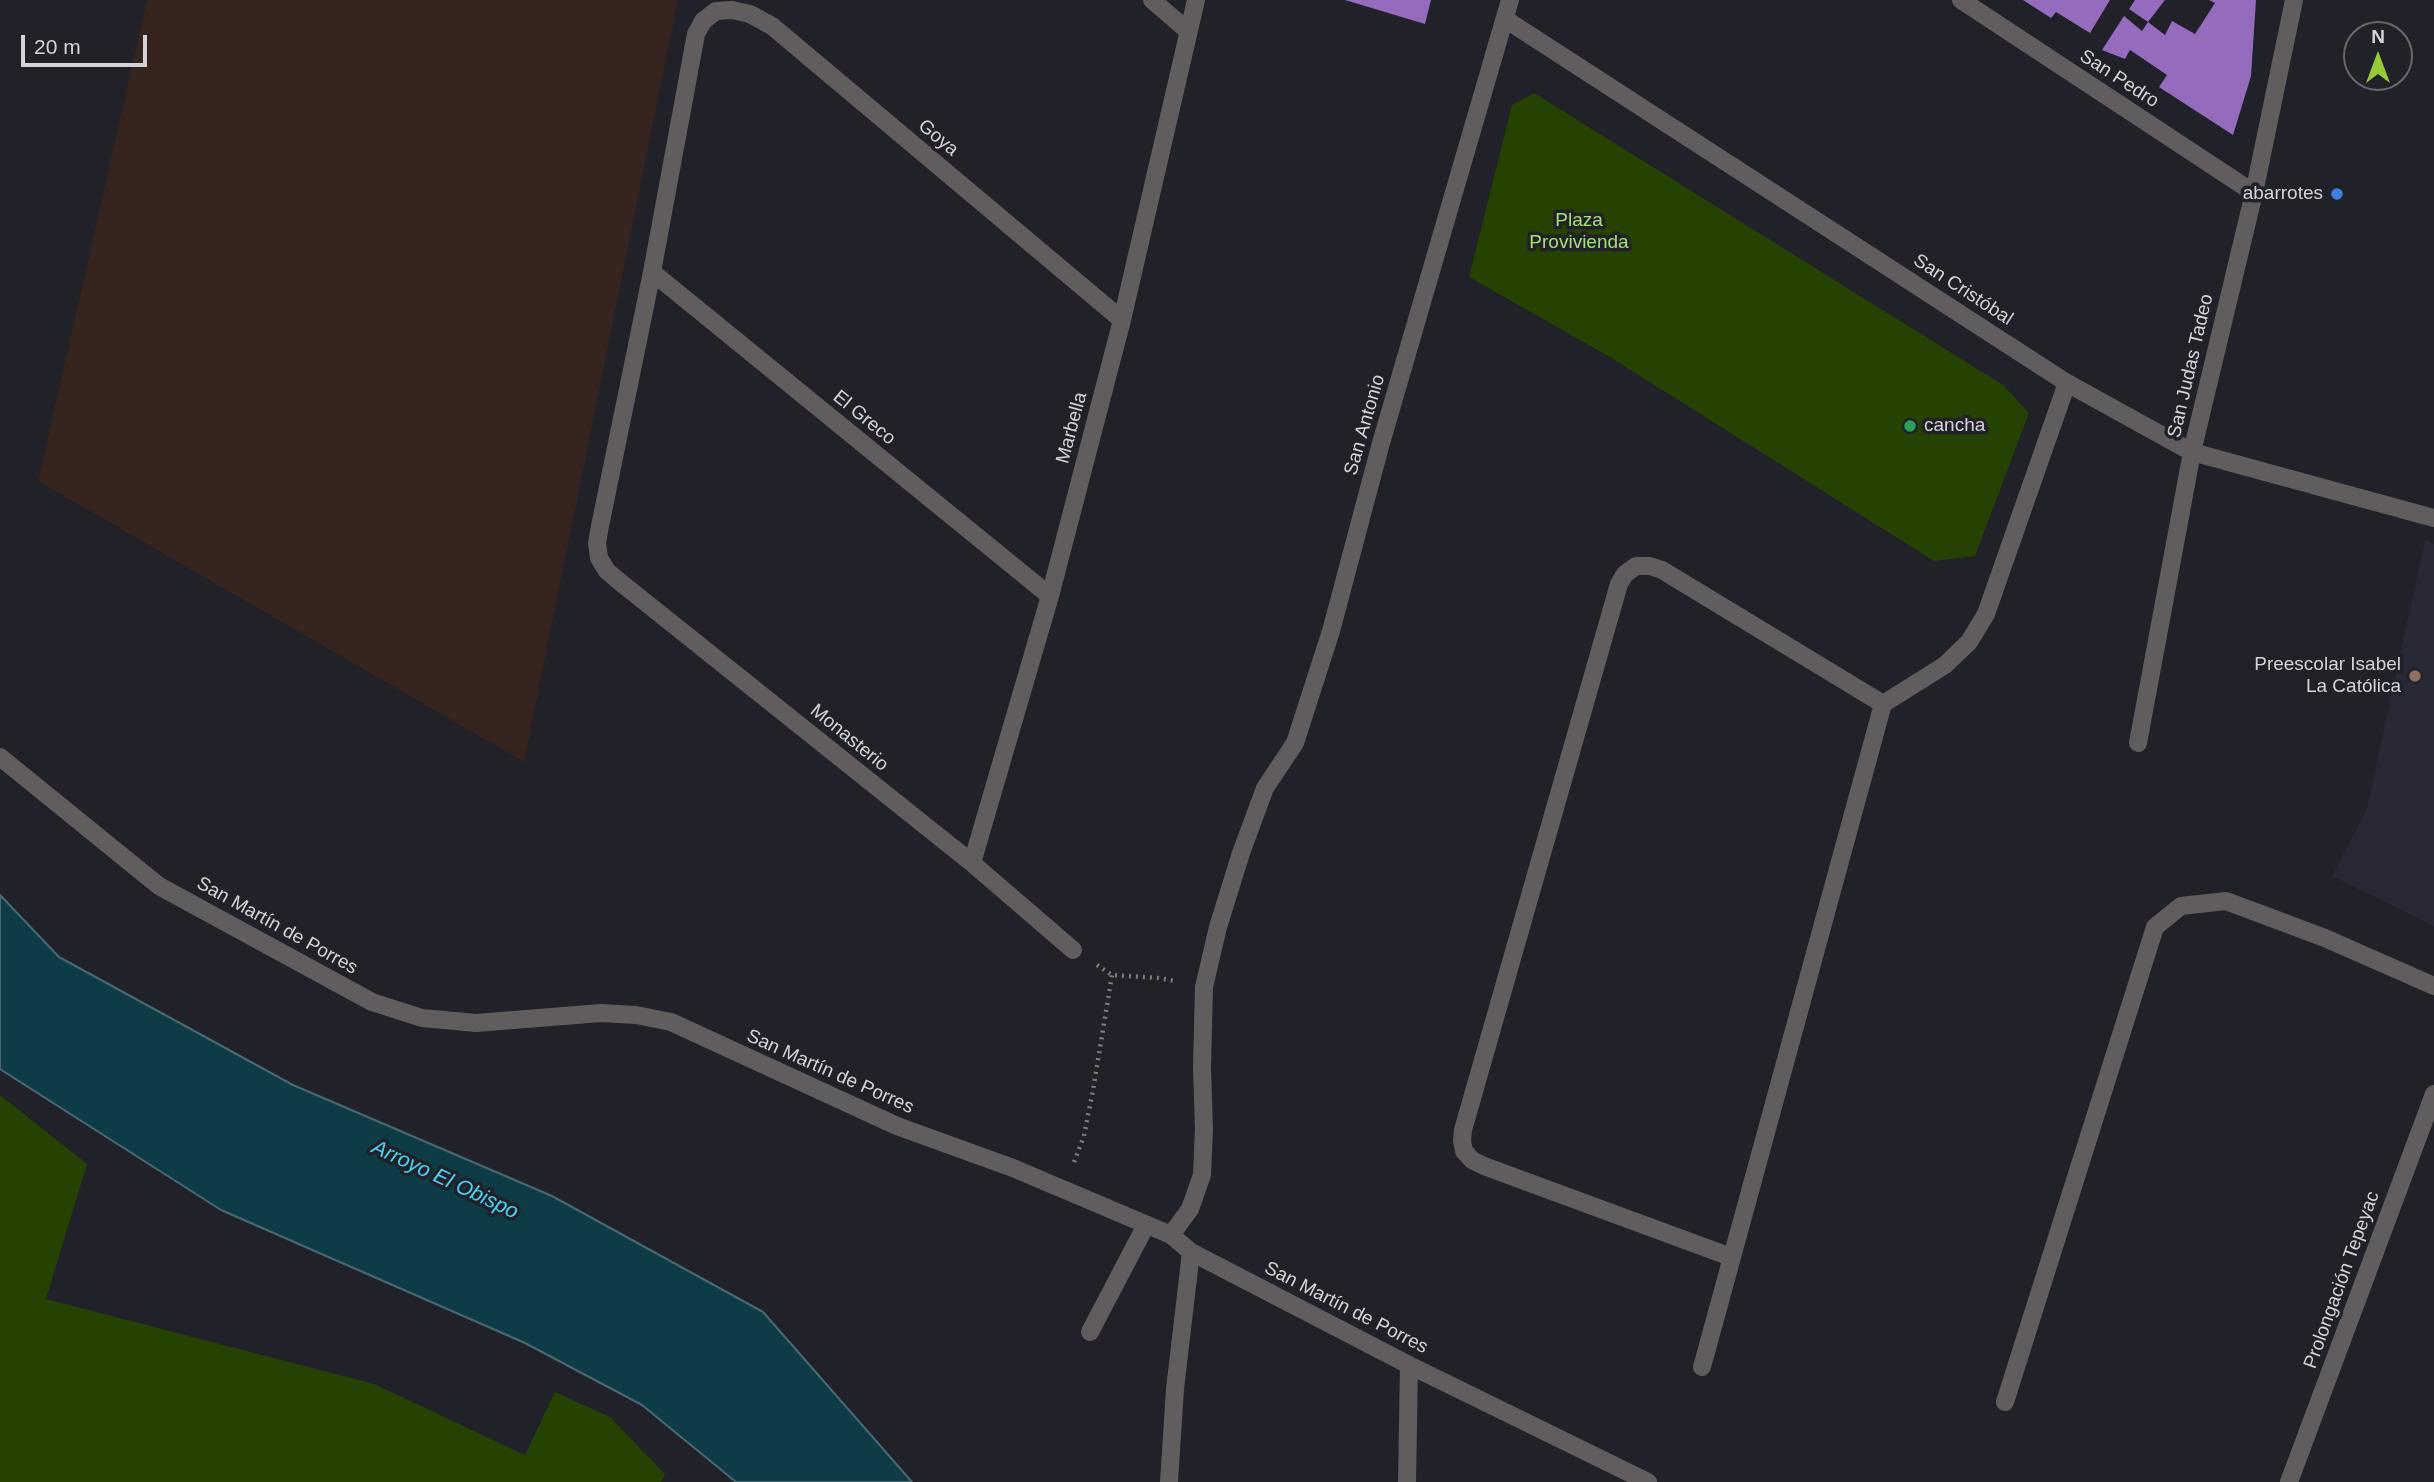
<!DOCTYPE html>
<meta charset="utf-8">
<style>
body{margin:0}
#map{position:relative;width:2434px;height:1482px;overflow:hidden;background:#212129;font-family:Arial,sans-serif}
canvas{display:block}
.north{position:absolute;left:2343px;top:21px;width:70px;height:70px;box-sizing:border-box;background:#212129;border:2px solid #68686f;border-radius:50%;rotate:0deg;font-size:19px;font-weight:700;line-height:28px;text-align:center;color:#d3d3d8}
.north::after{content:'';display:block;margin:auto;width:24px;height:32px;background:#97cc38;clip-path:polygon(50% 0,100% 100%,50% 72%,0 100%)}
.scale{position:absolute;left:21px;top:35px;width:126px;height:32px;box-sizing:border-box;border:4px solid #d3d3d8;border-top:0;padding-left:9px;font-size:21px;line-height:24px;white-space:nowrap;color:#d3d3d8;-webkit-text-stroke:5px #212129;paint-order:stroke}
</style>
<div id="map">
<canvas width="2434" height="1482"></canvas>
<div class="north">N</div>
<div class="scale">20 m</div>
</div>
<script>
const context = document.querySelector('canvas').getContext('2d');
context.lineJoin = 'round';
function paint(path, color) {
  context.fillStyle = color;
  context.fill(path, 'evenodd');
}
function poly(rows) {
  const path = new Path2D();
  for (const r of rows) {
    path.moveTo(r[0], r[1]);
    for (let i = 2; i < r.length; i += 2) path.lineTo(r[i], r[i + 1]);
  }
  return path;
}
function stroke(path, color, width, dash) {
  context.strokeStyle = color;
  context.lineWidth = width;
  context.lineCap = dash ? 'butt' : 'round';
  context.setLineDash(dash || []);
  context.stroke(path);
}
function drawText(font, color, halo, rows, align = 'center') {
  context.font = font + ' Arial,sans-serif';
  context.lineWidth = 7;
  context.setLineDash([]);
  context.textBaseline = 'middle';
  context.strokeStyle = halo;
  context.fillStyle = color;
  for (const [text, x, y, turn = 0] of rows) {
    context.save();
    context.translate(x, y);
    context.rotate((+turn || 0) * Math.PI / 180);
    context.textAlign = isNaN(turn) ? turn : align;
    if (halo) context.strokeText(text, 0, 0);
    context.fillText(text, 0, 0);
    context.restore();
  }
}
const industrial = poly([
 [147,0,678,0,524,762,38,481]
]);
const built = poly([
 [2425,540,2434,544,2434,926,2332,876,2367,808]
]);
const green = poly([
 [1534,93,2003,385,2029,413,1975,556,1934,561,1610,357,1469,277,1512,105],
 [0,1095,87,1164,46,1299,374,1384,525,1455,555,1392,610,1417,665,1474,661,1482,0,1482]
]);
const water = poly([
 [0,895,59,957,293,1085,552,1196,763,1312,912,1482,736,1482,642,1405,525,1343,221,1210,0,1069,0,895]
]);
const building = poly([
 [1345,0,1431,0,1425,24],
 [2023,0,2110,0,2090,33,2056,12,2051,18],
 [2135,0,2165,0,2148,22,2129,9],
 [2209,0,2256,0,2251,76,2233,135,2159,87,2167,75,2130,50,2125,59,2102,50,2124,16,2142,31,2148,22,2165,35,2172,21,2195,34,2215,3]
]);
const path = poly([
 [1097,965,1112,975,1158,978,1176,981],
 [1074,1162,1084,1136,1093,1090,1112,975]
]);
const service = poly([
 [1090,1332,1146,1225]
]);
const minor = poly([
 [1152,0,1188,31],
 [1961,0,2254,193],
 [1505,19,2067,383,2192,452,2434,518],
 [652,272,1050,596],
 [2138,743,2192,452,2254,193,2294,0],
 [0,757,159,886,372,1002,422,1018,476,1023,601,1013,636,1015,671,1022,897,1126,1013,1168,1171,1235,1191,1252,1409,1365,1648,1482],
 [972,863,1050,596,1122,320,1196,0],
 [1073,950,972,863,620,582,607,571,599,558,597,543,600,526,652,272,696,34,703,21,716,11,732,10,750,14,772,26,1122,320],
 [1171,1235,1190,1209,1202,1175,1204,1129,1202,1067,1204,987,1218,927,1241,853,1265,788,1295,743,1331,631,1381,443,1510,0],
 [1731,1257,1484,1166,1472,1160,1464,1151,1462,1141,1463,1130,1619,584,1625,574,1636,566,1650,566,1662,570,1883,704],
 [1702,1367,1883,704,1945,665,1969,642,1986,614,2067,383],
 [2005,1402,2155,927,2181,906,2226,901,2325,938,2434,986],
 [1169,1482,1175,1389,1191,1252],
 [1407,1482,1409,1365],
 [2289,1482,2434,1094]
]);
const markers = [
 [2337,194,7,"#3f7fe0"],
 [1910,426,7,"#2e9e5b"],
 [2415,676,7,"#8d6e63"]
];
const streetNames = [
 ["San Pedro",2119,79,33],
 ["Goya",938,138,40],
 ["San Cristóbal",1963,290,33],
 ["San Judas Tadeo",2191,366,-77],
 ["El Greco",864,418,39],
 ["San Antonio",1365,425,-74],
 ["Marbella",1072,428,-75],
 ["Monasterio",849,738,39],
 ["San Martín de Porres",277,926,29],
 ["San Martín de Porres",830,1072,24],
 ["Prolongación Tepeyac",2342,1280,-70],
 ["San Martín de Porres",1346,1308,27]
];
const poiNames = [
 ["abarrotes",2323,194],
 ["cancha",1924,426,"left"],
 ["Preescolar Isabel",2401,665],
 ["La Católica",2401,687]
];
const parkNames = [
 ["Plaza",1579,221],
 ["Provivienda",1579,243]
];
const waterNames = [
 ["Arroyo El Obispo",445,1180,25]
];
paint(industrial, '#36241e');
paint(built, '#292936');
paint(green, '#254202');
paint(water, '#0e3c46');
stroke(water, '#496972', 2);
paint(building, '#946bbd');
stroke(path, '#7c7c83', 4.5, [2, 5]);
stroke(service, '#615c5d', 18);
stroke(minor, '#615c5d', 18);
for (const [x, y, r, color] of markers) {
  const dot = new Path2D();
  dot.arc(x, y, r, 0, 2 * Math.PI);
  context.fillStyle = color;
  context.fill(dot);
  stroke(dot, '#212129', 2.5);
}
drawText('19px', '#d3d3d8', '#212129', streetNames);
drawText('19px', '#d3d3d8', '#212129', poiNames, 'right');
drawText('19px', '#a3e06f', '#212129', parkNames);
drawText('italic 21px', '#47d6f6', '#212129', waterNames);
</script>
